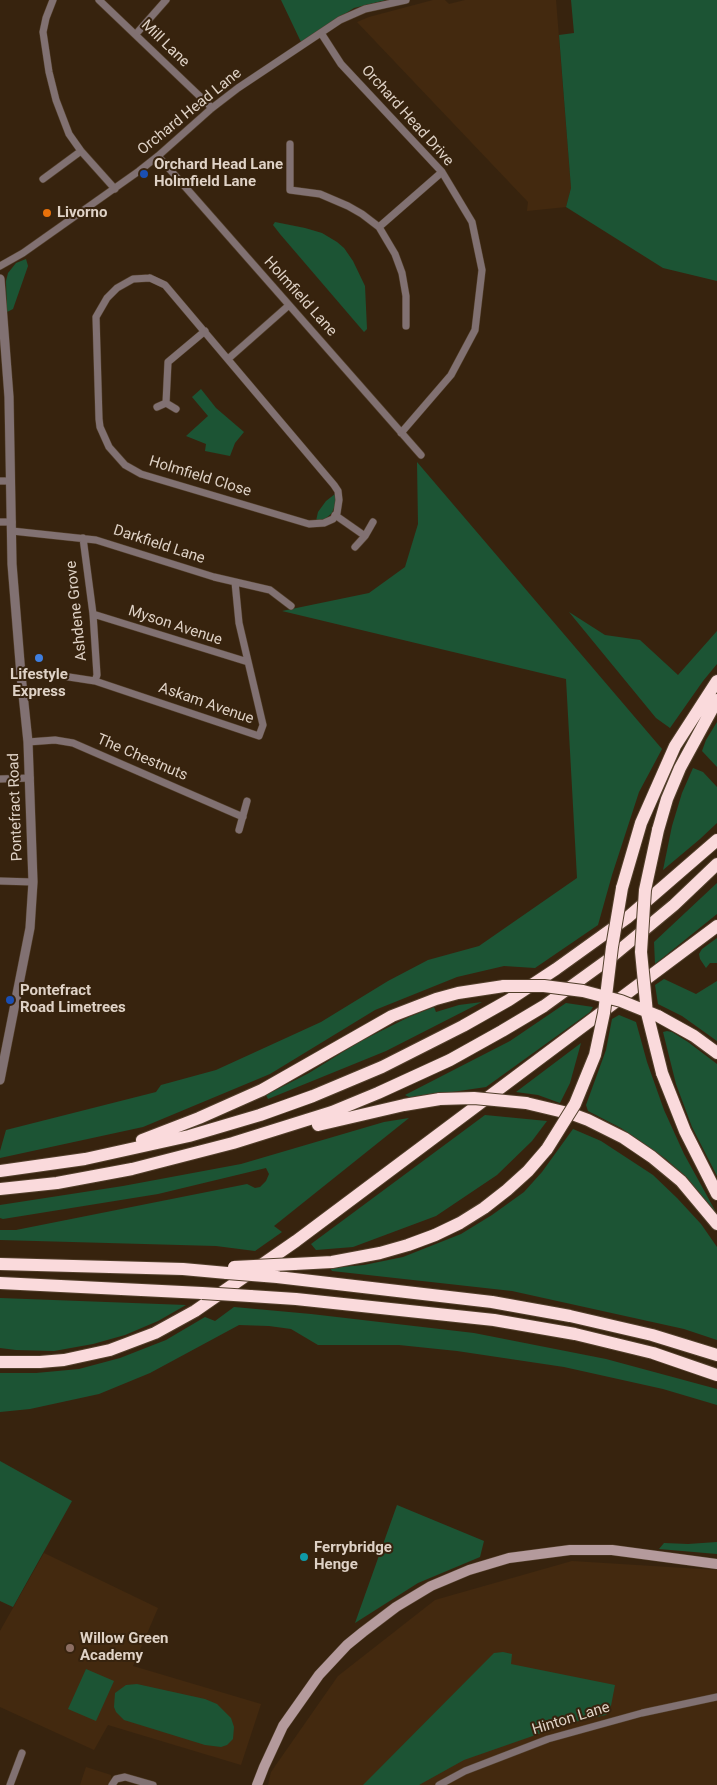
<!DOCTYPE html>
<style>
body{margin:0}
canvas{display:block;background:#37230e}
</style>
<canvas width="717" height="1785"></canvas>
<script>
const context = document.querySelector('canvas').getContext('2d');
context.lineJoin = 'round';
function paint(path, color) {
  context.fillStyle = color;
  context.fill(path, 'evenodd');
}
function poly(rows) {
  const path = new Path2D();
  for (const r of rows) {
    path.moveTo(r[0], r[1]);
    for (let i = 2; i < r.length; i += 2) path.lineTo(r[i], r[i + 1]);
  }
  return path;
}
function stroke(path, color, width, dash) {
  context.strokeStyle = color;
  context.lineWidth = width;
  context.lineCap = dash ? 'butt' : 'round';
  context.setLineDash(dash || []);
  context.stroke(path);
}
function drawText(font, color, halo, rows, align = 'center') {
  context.font = font + ' Roboto,sans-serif';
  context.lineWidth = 4;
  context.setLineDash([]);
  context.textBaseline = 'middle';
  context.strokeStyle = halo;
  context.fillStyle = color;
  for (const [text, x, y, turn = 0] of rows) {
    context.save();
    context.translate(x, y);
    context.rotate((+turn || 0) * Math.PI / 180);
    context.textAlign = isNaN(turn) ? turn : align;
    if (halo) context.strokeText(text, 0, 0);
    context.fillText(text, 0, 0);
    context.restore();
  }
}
const built = poly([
 [433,0,445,0,449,4,465,0,556,0,571,188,566,207,527,211,528,202,357,22,369,17],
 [44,1553,158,1608,133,1666,261,1704,241,1765,108,1725,94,1750,0,1707,0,1631],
 [572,1561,717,1570,717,1785,268,1785,271,1772,338,1676,435,1600],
 [86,1767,111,1775,112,1785,80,1785]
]);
const green = poly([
 [281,0,386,0,354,8,301,42],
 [571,0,717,0,717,281,663,268,566,207,571,188,559,35,574,33],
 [275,222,305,228,322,233,337,242,344,248,353,261,365,286,367,329,364,332,280,234,273,225],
 [26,259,28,266,13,309,7,312,6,281,8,273,16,263],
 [201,389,216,408,244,432,235,443,230,456,205,451,206,444,186,436,208,416,192,397],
 [417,462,662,749,639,792,612,875,598,925,535,968,504,966,457,977,375,1010,270,1074,143,1127,0,1158,0,1151,6,1130,156,1092,161,1085,216,1070,321,1022,388,981,428,960,479,946,577,878,566,679,282,611,369,593,405,567,418,524],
 [335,494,335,505,332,513,325,519,316,521,318,512,326,501],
 [569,612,605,635,640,640,678,675,717,631,717,664,703,681,670,728,656,718],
 [717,722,717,767,702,751,706,740],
 [693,768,703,772,717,787,717,823,700,839,663,870,672,826,682,793],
 [717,883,717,914,655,964,654,942],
 [717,938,717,963,710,963,706,968,700,959,699,954,702,949],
 [664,979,696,994,717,981,717,1041,682,1016,658,1004,655,985],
 [482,1002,386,1051,268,1099,266,1095,309,1073,359,1042,409,1017,434,1007,436,1012,459,1005],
 [566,1003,593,1007,590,1012,486,1087,411,1098,405,1095,510,1041],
 [619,1015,636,1022,647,1062,664,1110,684,1154,717,1214,686,1177,666,1159,621,1128,588,1111,586,1105,606,1050,612,1019],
 [667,1031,672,1032,688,1042,717,1064,717,1176,692,1127,676,1084,663,1032],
 [581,1043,570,1083,560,1103,538,1095,516,1092],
 [485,1115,547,1121,532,1141,497,1175,436,1216,353,1247,316,1250,311,1244],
 [409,1118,274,1226,282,1232,255,1251,216,1246,0,1240,0,1230,16,1230,247,1184,255,1188,260,1187,266,1181,269,1174,266,1168,158,1194,3,1219,0,1218,0,1205,123,1186,241,1164,384,1122],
 [573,1129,601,1141,653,1175,677,1198,701,1224,717,1247,717,1340,684,1329,512,1291,332,1271,330,1268,364,1265,403,1257,461,1234,492,1215,524,1192,542,1172],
 [0,1298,186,1305,158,1321,125,1335,93,1344,54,1351,16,1350,0,1348],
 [234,1307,311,1314,474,1333,606,1359,717,1389,717,1405,663,1389,564,1367,457,1351,399,1345,318,1345,291,1329,269,1326,239,1325,150,1373,99,1394,30,1409,0,1412,0,1373,36,1373,79,1369,120,1358,166,1340,205,1317,215,1321],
 [0,1461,72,1501,13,1607,0,1601],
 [397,1505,484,1541,480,1557,418,1583,355,1623],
 [717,1542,717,1554,659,1549,664,1543,688,1544],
 [503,1652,512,1654,511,1664,615,1685,610,1711,606,1715,570,1723,464,1760,419,1785,363,1785,494,1653],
 [86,1669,114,1681,96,1721,68,1709],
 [137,1684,205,1699,217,1704,231,1718,234,1727,233,1739,227,1745,221,1747,205,1745,124,1720,116,1712,114,1707,115,1693,126,1685]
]);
const minor = poly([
 [53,0,46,18,43,32,49,72,56,100,69,134,81,151,115,189],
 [99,0,212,108],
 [321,33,341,64,442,172,472,222,482,270,475,330,451,375,401,433],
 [136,34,166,0],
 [290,144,290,190,320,194,348,206,362,214,379,227,395,254,402,273,406,296,406,326],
 [158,156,421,455],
 [43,179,81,151],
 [379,227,442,172],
 [0,266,23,253,139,171,158,156,212,108,238,88,340,20,365,9,406,0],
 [150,278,165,285,334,485,338,491,339,500,337,513,333,519,324,523,309,524,141,474,125,465,109,447,100,427,99,419,96,317,107,298,117,288,133,279,150,278],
 [228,359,288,306],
 [166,403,168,362,205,331],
 [157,407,166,403,176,409],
 [0,481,11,481],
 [335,515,365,536],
 [0,522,12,522],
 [12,531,96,540,214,577,270,590,291,606],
 [83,538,93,614,97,675,95,681],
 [355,547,365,536,373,522],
 [93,614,248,662],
 [21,675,56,675,95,681,259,736,263,725,239,623,235,582],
 [28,742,55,740,73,743,243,817],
 [0,779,30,778],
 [239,830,247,801],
 [0,881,33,882],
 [10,1785,22,1753],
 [112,1785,116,1779,125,1777,153,1785],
 [439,1785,465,1771,548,1739,642,1713,717,1697]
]);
const tertiary = poly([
 [0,279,9,397,12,564,21,675,28,742,33,882,30,928,0,1080]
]);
const secondary = poly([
 [257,1785,264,1767,283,1726,319,1675,347,1645,363,1632,396,1607,431,1586,469,1570,509,1558,570,1550,612,1550,717,1564]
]);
const motorway = poly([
 [658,830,667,799,680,768,717,700],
 [622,888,641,823,675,746,717,681],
 [658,1016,694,1036,717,1053],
 [662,1073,685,1131,717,1194],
 [526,1103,572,1114,588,1120,624,1138,652,1157,681,1181,717,1224],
 [318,1125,404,1105,440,1099],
 [142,1140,199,1118,262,1090,392,1016,436,999,458,993,504,986],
 [0,1171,85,1159,189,1136,260,1115,313,1096,382,1067,463,1026,509,1000,556,969,627,918,717,840],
 [0,1189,57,1183,132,1169,233,1143,332,1112,378,1093,450,1060,502,1031,544,1006,609,959,674,905,717,864],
 [0,1264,183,1269,227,1273],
 [294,1264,332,1262,380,1253,408,1245,435,1235,460,1223,484,1208,507,1190,528,1171,547,1149],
 [277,1277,492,1302,570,1316,652,1335,717,1355],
 [0,1283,202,1293],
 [250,1296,296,1299,494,1320,575,1334,653,1353,717,1375],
 [0,1362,40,1362,64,1360,110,1350,155,1333,195,1311,296,1241,717,926]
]);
const motorwayBridge = poly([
 [658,830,645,890,641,952,647,1013,662,1073],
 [504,986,544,986,583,991,621,1001,658,1016],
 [440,1099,474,1098,526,1103],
 [547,1149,575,1104,595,1055,604,1013,612,947,622,888],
 [234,1267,294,1264],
 [227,1273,277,1277],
 [202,1293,250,1296]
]);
const markers = [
 [144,174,5,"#1a4fb4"],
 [47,213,5,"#e8710a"],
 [39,658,5,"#3f7fe0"],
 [10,1000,5,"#1a4fb4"],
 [304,1557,5,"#0f9aa8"],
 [70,1648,5,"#8d6e63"]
];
const streetNames = [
 ["Mill Lane",165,44,44],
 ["Orchard Head Lane",190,112,-39],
 ["Orchard Head Drive",407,116,48],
 ["Holmfield Lane",300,297,48],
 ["Holmfield Close",200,477,17],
 ["Darkfield Lane",159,545,18],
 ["Ashdene Grove",77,611,-96],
 ["Myson Avenue",175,626,18],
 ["Askam Avenue",206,704,19],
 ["The Chestnuts",142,758,23],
 ["Pontefract Road",16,807,-92],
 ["Hinton Lane",571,1719,-17]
];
const poiNames = [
 ["Orchard Head Lane",154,165],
 ["Holmfield Lane",154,182],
 ["Livorno",57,213],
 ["Lifestyle",39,675,"center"],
 ["Express",39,692,"center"],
 ["Pontefract",20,991],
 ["Road Limetrees",20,1008],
 ["Ferrybridge",314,1548],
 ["Henge",314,1565],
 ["Willow Green",80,1639],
 ["Academy",80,1656]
];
paint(built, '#43290f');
paint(green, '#1c5434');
stroke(minor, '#523f2b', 8);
stroke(tertiary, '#523f2b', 10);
stroke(secondary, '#523f2b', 11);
stroke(motorway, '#523f2b', 14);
stroke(minor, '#817172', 7);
stroke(tertiary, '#817172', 9);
stroke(secondary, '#b49a9c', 10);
stroke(motorway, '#fadadc', 12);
stroke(motorwayBridge, '#523f2b', 14, []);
stroke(motorwayBridge, '#fadadc', 12);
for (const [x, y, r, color] of markers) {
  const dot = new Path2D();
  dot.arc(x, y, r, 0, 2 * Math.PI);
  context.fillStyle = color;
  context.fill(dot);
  stroke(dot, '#37230e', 2);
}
drawText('15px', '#dfd2c6', '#37230e', streetNames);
drawText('bold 15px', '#dfd2c6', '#37230e', poiNames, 'left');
</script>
